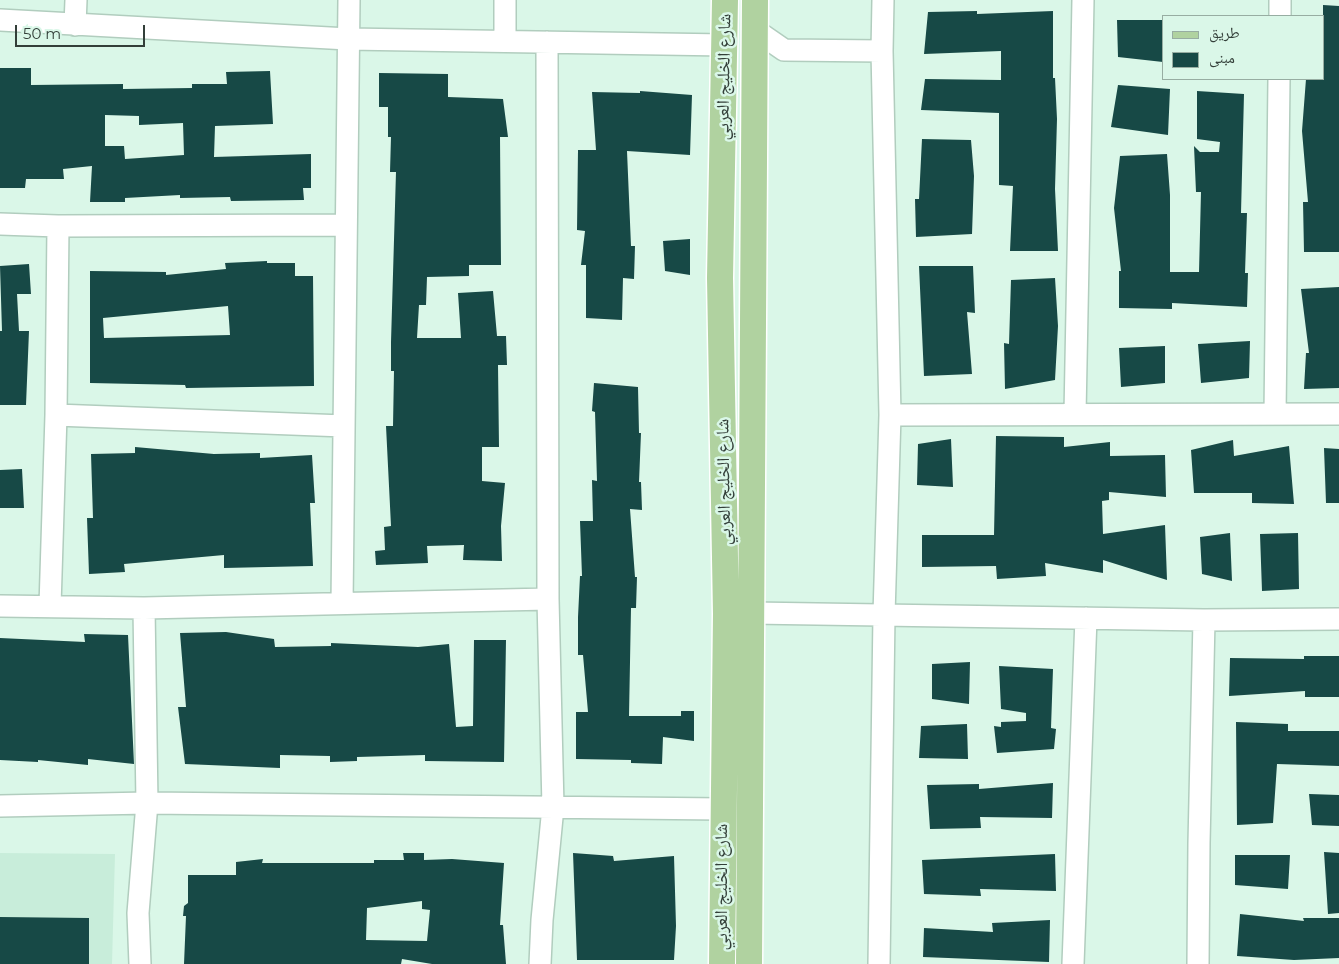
<!DOCTYPE html>
<meta charset="utf-8">
<style>
body{margin:0}
#map{position:relative;width:1339px;height:964px;overflow:hidden;background:#daf7e8;font-family:Montserrat,"Noto Naskh Arabic",sans-serif}
canvas{display:block}
.legend{position:absolute;left:1162px;top:15px;width:162px;height:65px;box-sizing:border-box;background:#daf7e8;border:1px solid #97ada2;margin:0;padding:6px 9px;list-style:none;font-size:15px;color:#333f39}
.legend li{display:flex;align-items:center;gap:10px;height:25px}
.legend b{width:25px;border:1px solid #97ada2}
.scale{position:absolute;left:15px;top:25px;width:130px;height:22px;box-sizing:border-box;border:2px solid #333f39;border-top:0;padding-left:6px;font-size:15px;line-height:18px;white-space:nowrap;color:#333f39;-webkit-text-stroke:4px #daf7e8;paint-order:stroke}
</style>
<div id="map">
<canvas width="1339" height="964"></canvas>
<ul class="legend">
<li><b style="height:6px;background:#b0d2a0"></b>طريق</li>
<li><b style="height:14px;background:#174946"></b>مبنى</li>
</ul>
<div class="scale">50 m</div>
</div>
<script>
const context = document.querySelector('canvas').getContext('2d');
context.lineJoin = 'round';
function paint(path, color) {
  context.fillStyle = color;
  context.fill(path, 'evenodd');
}
function poly(rows) {
  const path = new Path2D();
  for (const r of rows) {
    path.moveTo(r[0], r[1]);
    for (let i = 2; i < r.length; i += 2) path.lineTo(r[i], r[i + 1]);
  }
  return path;
}
function stroke(path, color, width, dash) {
  context.strokeStyle = color;
  context.lineWidth = width;
  context.lineCap = dash ? 'butt' : 'round';
  context.setLineDash(dash || []);
  context.stroke(path);
}
function drawText(font, color, halo, rows, align = 'center') {
  context.font = font + ' Montserrat,"Noto Naskh Arabic",sans-serif';
  context.lineWidth = 5;
  context.setLineDash([]);
  context.textBaseline = 'middle';
  context.strokeStyle = halo;
  context.fillStyle = color;
  for (const [text, x, y, turn = 0] of rows) {
    context.save();
    context.translate(x, y);
    context.rotate((+turn || 0) * Math.PI / 180);
    context.textAlign = isNaN(turn) ? turn : align;
    if (halo) context.strokeText(text, 0, 0);
    context.fillText(text, 0, 0);
    context.restore();
  }
}
const built = poly([
 [0,853,115,854,112,964,0,964]
]);
const building = poly([
 [1323,5,1339,6,1339,252,1304,252,1303,202,1308,202,1302,131,1306,79,1323,79],
 [977,11,977,14,1053,11,1053,78,1055,78,1057,119,1055,189,1058,251,1010,251,1013,186,999,185,999,113,921,110,925,79,1001,80,1001,51,924,54,928,12],
 [1117,20,1163,20,1163,62,1118,57],
 [0,68,31,68,31,85,123,84,123,89,192,88,192,84,227,84,226,72,270,71,273,124,215,126,214,157,311,154,311,188,303,188,304,200,231,201,230,197,180,198,180,195,125,198,125,202,90,202,92,166,63,169,64,179,26,179,25,188,0,188],
 [105,115,139,116,139,125,183,123,184,155,125,159,124,146,105,146],
 [379,73,448,74,448,97,503,99,508,137,500,137,501,265,469,265,469,276,427,277,426,305,419,305,417,338,461,338,458,293,493,291,497,336,506,336,507,365,498,365,499,447,482,447,482,481,505,483,501,526,502,561,463,560,464,545,427,546,428,563,376,565,375,551,385,550,384,527,391,526,386,426,393,426,394,371,391,371,391,342,396,172,390,172,391,137,388,137,388,107,379,107],
 [1118,85,1170,89,1168,135,1111,127],
 [640,91,692,95,690,155,627,151,631,246,635,246,634,279,623,278,622,320,586,318,586,265,581,265,585,231,577,230,578,150,596,150,592,92,640,93],
 [1197,91,1244,94,1241,213,1247,213,1245,273,1248,273,1247,307,1172,303,1172,309,1119,308,1119,271,1121,271,1114,208,1120,156,1167,154,1170,195,1170,272,1199,272,1201,192,1196,192,1194,146,1200,152,1219,152,1220,142,1197,139],
 [922,139,971,140,974,176,972,234,916,237,915,199,919,199],
 [690,239,690,275,665,271,663,241],
 [267,261,267,263,295,263,295,276,313,276,314,386,186,388,185,385,90,383,90,271,166,272,166,275,226,269,225,263],
 [228,306,230,335,104,338,103,318],
 [29,264,31,294,17,294,19,331,29,331,26,405,0,405,0,331,2,331,0,266],
 [919,266,973,266,975,313,967,312,972,374,924,376],
 [1055,278,1058,326,1055,380,1005,389,1004,343,1009,344,1011,280],
 [1339,287,1339,388,1304,389,1306,353,1309,353,1301,289],
 [1250,341,1249,378,1201,383,1198,344],
 [1165,346,1165,383,1121,387,1119,348],
 [594,383,638,387,639,433,641,433,639,482,641,482,642,510,630,509,635,577,637,577,636,608,631,608,629,716,681,716,681,711,694,711,694,741,663,737,662,764,631,763,631,760,576,759,576,712,588,712,583,655,578,655,578,617,580,576,582,576,580,521,593,521,592,480,597,481,595,412,592,411],
 [996,436,1064,437,1064,447,1110,442,1110,456,1165,455,1166,497,1109,492,1109,500,1102,501,1103,534,1165,525,1167,580,1103,560,1103,573,1045,563,1046,576,997,579,996,566,922,567,922,535,994,535],
 [951,439,953,487,917,485,918,444],
 [1233,440,1234,456,1289,446,1294,504,1252,503,1252,493,1194,493,1191,450],
 [135,447,214,454,260,453,260,458,312,455,315,503,310,503,313,566,224,568,224,555,124,564,125,572,89,574,87,518,93,518,91,454,135,453],
 [1324,448,1339,449,1339,503,1326,503],
 [22,469,24,508,0,508,0,470],
 [1230,533,1232,581,1202,574,1200,537],
 [1298,533,1299,589,1262,591,1260,534],
 [226,632,274,639,275,647,331,646,331,643,418,647,449,644,456,727,473,726,474,640,506,640,504,762,425,761,425,755,357,757,357,761,330,762,330,756,280,755,280,768,185,764,178,707,186,707,180,633],
 [84,634,128,635,134,764,88,759,88,765,38,760,38,762,0,760,0,638,85,642],
 [1304,656,1339,656,1339,697,1305,697,1305,691,1229,696,1230,658,1304,659],
 [970,662,969,704,932,699,932,664],
 [999,666,1053,669,1051,728,1056,729,1054,749,997,753,994,726,1001,727,1001,722,1026,721,1026,713,1001,709],
 [1236,722,1288,724,1288,731,1339,731,1339,766,1277,764,1273,823,1237,825],
 [967,724,968,759,919,758,921,726],
 [1053,783,1052,818,980,817,981,828,930,829,927,785,979,784,979,789],
 [1309,794,1339,795,1339,826,1312,825],
 [1324,852,1339,853,1339,913,1328,914],
 [403,853,424,853,424,860,452,859,504,863,500,925,503,925,506,964,432,964,402,959,401,964,184,964,186,916,183,916,184,906,188,903,188,875,236,875,236,862,263,859,262,863,374,863,374,860,404,860],
 [422,901,422,909,430,910,427,941,366,940,367,908],
 [573,853,613,856,614,861,674,856,676,926,674,960,577,960],
 [1055,854,1056,891,980,889,981,896,924,894,922,860],
 [1235,855,1290,855,1288,889,1235,885],
 [1240,914,1304,921,1303,918,1339,918,1339,958,1294,960,1237,956],
 [0,917,89,918,89,964,0,964],
 [1050,920,1049,962,923,957,924,928,993,932,992,923]
]);
const minor = poly([
 [1280,16,1280,0],
 [0,20,348,39,725,45],
 [75,25,76,0],
 [755,30,784,50,882,51],
 [505,41,505,0],
 [0,224,58,226,346,225],
 [1075,414,1083,0],
 [1275,414,1279,79],
 [56,415,344,426],
 [890,415,1339,414],
 [342,603,349,0],
 [0,606,144,608,548,599],
 [50,606,56,415,58,226],
 [752,613,1204,620,1339,619],
 [0,806,147,803,722,809],
 [140,964,138,913,147,803,144,608],
 [540,964,542,920,553,807,548,599,547,42],
 [879,964,884,615,890,415,882,51,883,0],
 [1073,964,1086,618],
 [1198,964,1199,843,1204,620]
]);
const major = poly([
 [722,964,726,614,720,278,725,0],
 [749,964,755,0]
]);
const streetNames = [
 ["شارع الخليج العربي",724,77,-89],
 ["شارع الخليج العربي",724,482,-91],
 ["شارع الخليج العربي",722,887,-90]
];
paint(built, '#c8edda');
paint(building, '#174946');
stroke(minor, '#b1cdbe', 24);
stroke(major, '#fff', 29);
stroke(minor, '#fff', 21);
stroke(major, '#b0d2a0', 26);
drawText('18px', '#333f39', '#daf7e8', streetNames);
</script>
